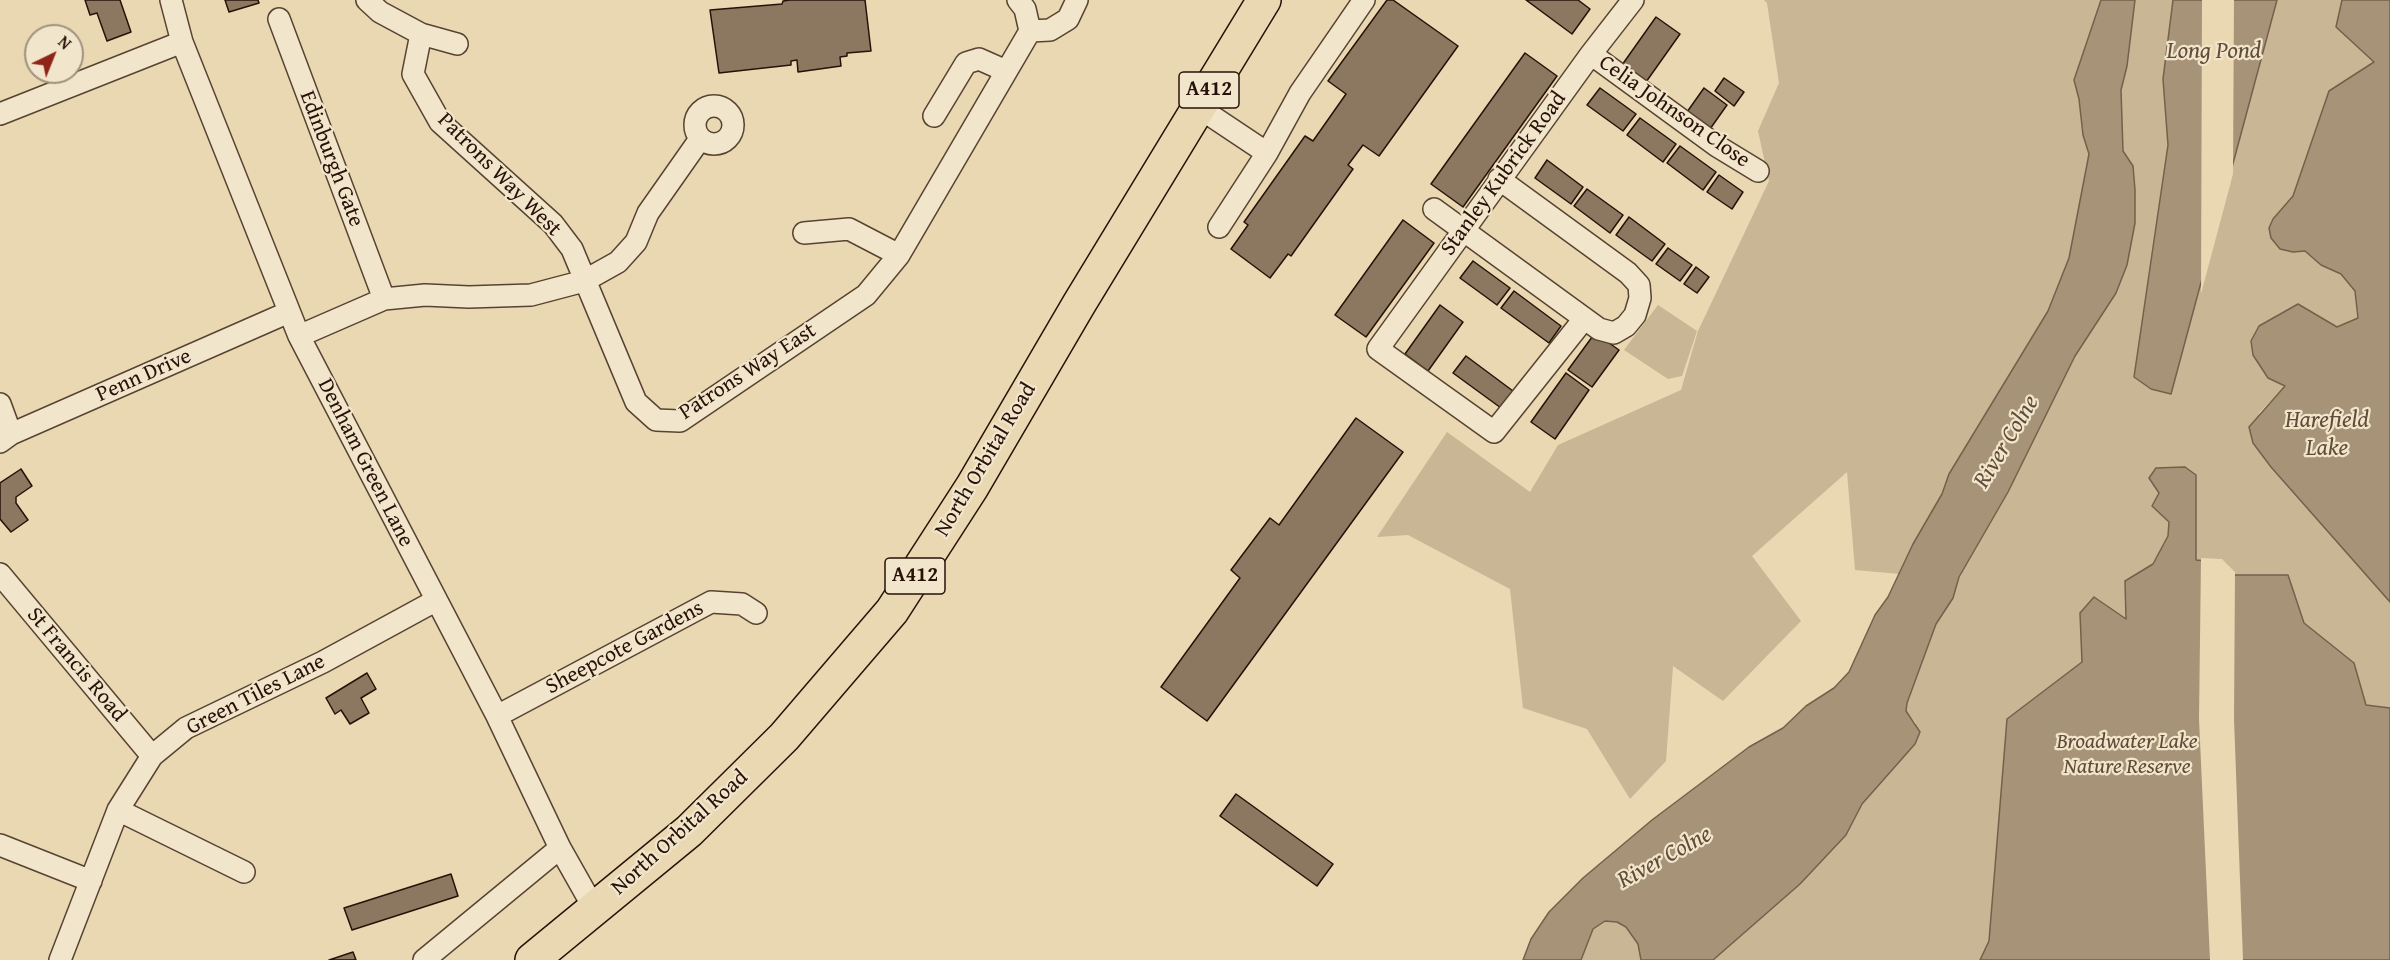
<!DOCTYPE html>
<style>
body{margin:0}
#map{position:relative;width:2390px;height:960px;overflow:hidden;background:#e9d8b1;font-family:"Gentium Book Plus",serif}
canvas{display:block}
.north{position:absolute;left:24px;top:24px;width:60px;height:60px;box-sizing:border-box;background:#f1e6cc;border:2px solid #a1917e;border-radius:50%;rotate:43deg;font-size:16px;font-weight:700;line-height:24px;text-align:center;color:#281108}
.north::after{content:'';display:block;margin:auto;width:21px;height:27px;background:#8f2418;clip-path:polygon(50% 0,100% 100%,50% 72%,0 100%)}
</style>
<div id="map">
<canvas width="2390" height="960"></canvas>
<div class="north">N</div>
</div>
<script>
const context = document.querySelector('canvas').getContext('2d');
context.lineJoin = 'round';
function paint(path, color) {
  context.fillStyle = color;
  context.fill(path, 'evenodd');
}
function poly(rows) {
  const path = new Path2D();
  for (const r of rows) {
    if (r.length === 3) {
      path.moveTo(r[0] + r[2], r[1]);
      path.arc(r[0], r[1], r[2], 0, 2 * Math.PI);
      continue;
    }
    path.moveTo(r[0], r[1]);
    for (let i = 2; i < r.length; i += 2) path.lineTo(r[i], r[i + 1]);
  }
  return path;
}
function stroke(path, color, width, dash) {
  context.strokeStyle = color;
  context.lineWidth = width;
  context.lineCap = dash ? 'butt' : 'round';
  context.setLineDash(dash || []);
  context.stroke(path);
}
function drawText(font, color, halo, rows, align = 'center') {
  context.font = font + ' "Gentium Book Plus",serif';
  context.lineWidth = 4.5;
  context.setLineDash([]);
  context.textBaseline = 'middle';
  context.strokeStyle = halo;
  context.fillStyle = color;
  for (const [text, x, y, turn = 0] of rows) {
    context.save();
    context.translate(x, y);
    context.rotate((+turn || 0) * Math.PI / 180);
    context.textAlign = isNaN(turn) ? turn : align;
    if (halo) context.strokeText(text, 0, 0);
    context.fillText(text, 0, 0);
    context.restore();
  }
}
const green = poly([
 [1764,0,2101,0,2074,79,2079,99,2083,135,2090,154,2087,170,2069,258,2048,311,2006,379,1900,574,1855,570,1847,472,1752,556,1801,621,1723,701,1673,666,1666,761,1630,799,1587,729,1523,708,1510,589,1408,535,1377,537,1447,432,1530,492,1558,445,1681,390,1698,331,1769,181,1758,131,1779,83,1767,3],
 [2135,0,2342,0,2336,27,2374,62,2329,91,2293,196,2273,219,2293,252,2305,250,2321,265,2341,274,2355,291,2358,318,2337,327,2298,304,2275,316,2285,386,2259,413,2271,467,2390,602,2390,960,1713,960,1800,884,1854,821,1862,804,1882,781,1916,723,1906,711,1907,703,1936,624,1953,598,1959,577,2008,492,2075,356,2116,293,2127,265,2129,247,2133,166,2123,151,2120,115,2121,90,2127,66],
 [1658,305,1697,331,1682,376,1668,379,1624,350],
 [1605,921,1617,922,1626,927,1638,944,1641,960,1581,960,1593,929]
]);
const water = poly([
 [2101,0,2135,0,2127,66,2121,90,2123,151,2133,166,2135,190,2135,223,2127,265,2116,293,2075,356,2008,492,1959,577,1953,598,1936,624,1907,703,1906,711,1920,732,1915,744,1862,804,1846,835,1800,884,1713,960,1641,960,1638,944,1626,927,1617,922,1605,921,1593,929,1581,960,1523,960,1531,939,1549,912,1583,878,1652,820,1749,747,1783,728,1806,706,1834,688,1849,672,1875,615,1888,597,1913,544,1942,494,1949,474,2048,311,2069,258,2089,154,2083,135,2079,99,2074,80,2101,0],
 [2173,0,2277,0,2171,394,2151,389,2134,377,2168,145,2163,79,2173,0],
 [2342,0,2390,0,2390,602,2271,467,2253,443,2249,427,2285,386,2268,378,2253,355,2251,341,2259,326,2298,304,2337,327,2358,318,2355,291,2341,274,2321,265,2305,251,2293,252,2280,249,2271,238,2269,228,2273,219,2293,196,2329,91,2374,62,2336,27,2342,0],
 [2185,467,2196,475,2196,560,2220,562,2232,575,2288,575,2304,623,2354,663,2366,705,2390,708,2390,960,1980,960,1989,941,2007,719,2082,662,2080,613,2094,597,2126,619,2125,581,2153,564,2168,536,2169,522,2152,506,2159,493,2149,478,2156,468,2185,467]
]);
const pier = poly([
 [2202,0,2234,0,2233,174,2201,294],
 [2201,558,2222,559,2235,572,2234,719,2243,960,2210,960,2199,719]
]);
const building = poly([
 [85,0,120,0,131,32,107,41,97,13,90,15,85,0],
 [225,0,258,0,259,3,229,12,225,0],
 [865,0,871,51,847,53,847,56,840,57,841,66,798,72,797,60,791,61,791,65,719,73,710,10,782,4,783,1,790,0,865,0],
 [1387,0,1393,0,1458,46,1379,156,1363,145,1348,165,1353,169,1291,256,1288,254,1270,278,1231,249,1248,225,1244,222,1305,136,1313,141,1346,94,1328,81,1387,0],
 [1526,0,1578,0,1590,9,1572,34,1526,0],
 [1656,17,1680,34,1646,82,1622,65,1656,17],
 [1525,53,1557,76,1463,207,1431,184,1525,53],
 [1724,78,1744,92,1734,106,1715,91,1724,78],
 [1600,88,1636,114,1623,131,1587,105,1600,88],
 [1704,88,1727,105,1710,129,1687,112,1704,88],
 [1640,118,1676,144,1663,162,1627,135,1640,118],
 [1680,146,1716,172,1703,190,1667,163,1680,146],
 [1547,160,1583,187,1571,204,1535,178,1547,160],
 [1719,175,1743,192,1732,209,1707,192,1719,175],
 [1587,189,1623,215,1610,233,1574,206,1587,189],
 [1629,217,1665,244,1652,261,1616,235,1629,217],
 [1403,220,1434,243,1366,337,1335,315,1403,220],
 [1668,248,1692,265,1680,281,1656,264,1668,248],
 [1473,261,1510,288,1497,305,1460,278,1473,261],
 [1696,267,1709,277,1697,293,1684,284,1696,267],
 [1514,291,1561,326,1549,343,1501,308,1514,291],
 [1440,305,1463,322,1428,371,1405,354,1440,305],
 [1595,333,1619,350,1592,387,1568,370,1595,333],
 [1466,356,1513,391,1501,408,1453,373,1466,356],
 [1566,373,1589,390,1555,439,1531,422,1566,373],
 [1356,418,1403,452,1207,721,1161,687,1240,578,1231,570,1270,518,1279,525,1356,418],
 [21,469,32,486,16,497,16,503,28,520,11,532,0,519,0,483,21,469],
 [367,673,376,689,361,698,369,713,350,724,341,710,335,714,326,698,367,673],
 [1236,794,1333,864,1317,886,1220,816,1236,794],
 [451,874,458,896,352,930,344,908,451,874],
 [353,952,356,960,329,960,353,952]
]);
const street = poly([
 [171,0,182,42,299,336,497,716,560,848,595,910],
 [367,0,380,12,421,34,457,44],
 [279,19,384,299],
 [1030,31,1050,30,1068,19,1077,0],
 [421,34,413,74,440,122,553,224,572,249,636,402,656,420,680,421,866,295,899,255,1030,31,1025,9,1018,0],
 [1591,54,1717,146,1758,171],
 [714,125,19],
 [1198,107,1267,153],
 [0,114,182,42],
 [934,116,966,63,979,59,1006,71],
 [1434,209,1599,329,1614,333,1626,326,1635,315,1640,298,1639,285,1628,273,1499,179],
 [1219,227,1267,153,1300,93,1364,0],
 [804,233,849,229,899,255],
 [1584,319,1494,432,1378,349,1591,54,1633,0],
 [299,336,384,299,425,295,469,297,531,295,584,281,618,262,636,242,648,213,700,139],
 [0,404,11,434],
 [0,442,11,434,289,312],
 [0,574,152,756],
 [497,716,711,602,742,604,756,613],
 [118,810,244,872],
 [0,845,91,881],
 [60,960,118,810,152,756,186,728,323,662,435,601],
 [424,960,560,848]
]);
const primary = poly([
 [532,960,689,831,784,737,892,611,972,487,1079,304,1264,0]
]);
const shields = [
 [1209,90,60],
 [915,576,60]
];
const shieldNames = [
 ["A412",1209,90],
 ["A412",915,576]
];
const streetNames = [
 ["Celia Johnson Close",1674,112,35],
 ["Edinburgh Gate",331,159,69],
 ["Stanley Kubrick Road",1504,174,-54],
 ["Patrons Way West",499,175,45],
 ["Patrons Way East",748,372,-33],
 ["Penn Drive",144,376,-24],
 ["North Orbital Road",986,460,-59],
 ["Denham Green Lane",365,463,63],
 ["Sheepcote Gardens",625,648,-28],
 ["St Francis Road",76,665,50],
 ["Green Tiles Lane",256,695,-27],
 ["North Orbital Road",680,833,-42]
];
const parkNames = [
 ["Broadwater Lake",2127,742],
 ["Nature Reserve",2127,767]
];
const waterNames = [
 ["Long Pond",2214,52],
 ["Harefield",2327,421],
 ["Lake",2327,449],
 ["River Colne",2007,442,-59],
 ["River Colne",1665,858,-29]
];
paint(green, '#c8b694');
paint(water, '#a79478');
stroke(water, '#74604b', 1.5);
paint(pier, '#e9d8b1');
paint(building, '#8c7860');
stroke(building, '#281108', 1.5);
stroke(street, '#584332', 24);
stroke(primary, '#281108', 36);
stroke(street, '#f1e6cc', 21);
stroke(primary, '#e9d8b1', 33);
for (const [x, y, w] of shields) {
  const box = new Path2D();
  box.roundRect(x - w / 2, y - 18, w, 36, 4.5);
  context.fillStyle = '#f1e6cc';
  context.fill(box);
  stroke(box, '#281108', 1.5);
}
drawText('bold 21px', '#281108', null, shieldNames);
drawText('22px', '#281108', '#f1e6cc', streetNames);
drawText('italic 22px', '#604b39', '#f1e6cc', parkNames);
drawText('italic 24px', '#614c3a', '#f1e6cc', waterNames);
</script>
